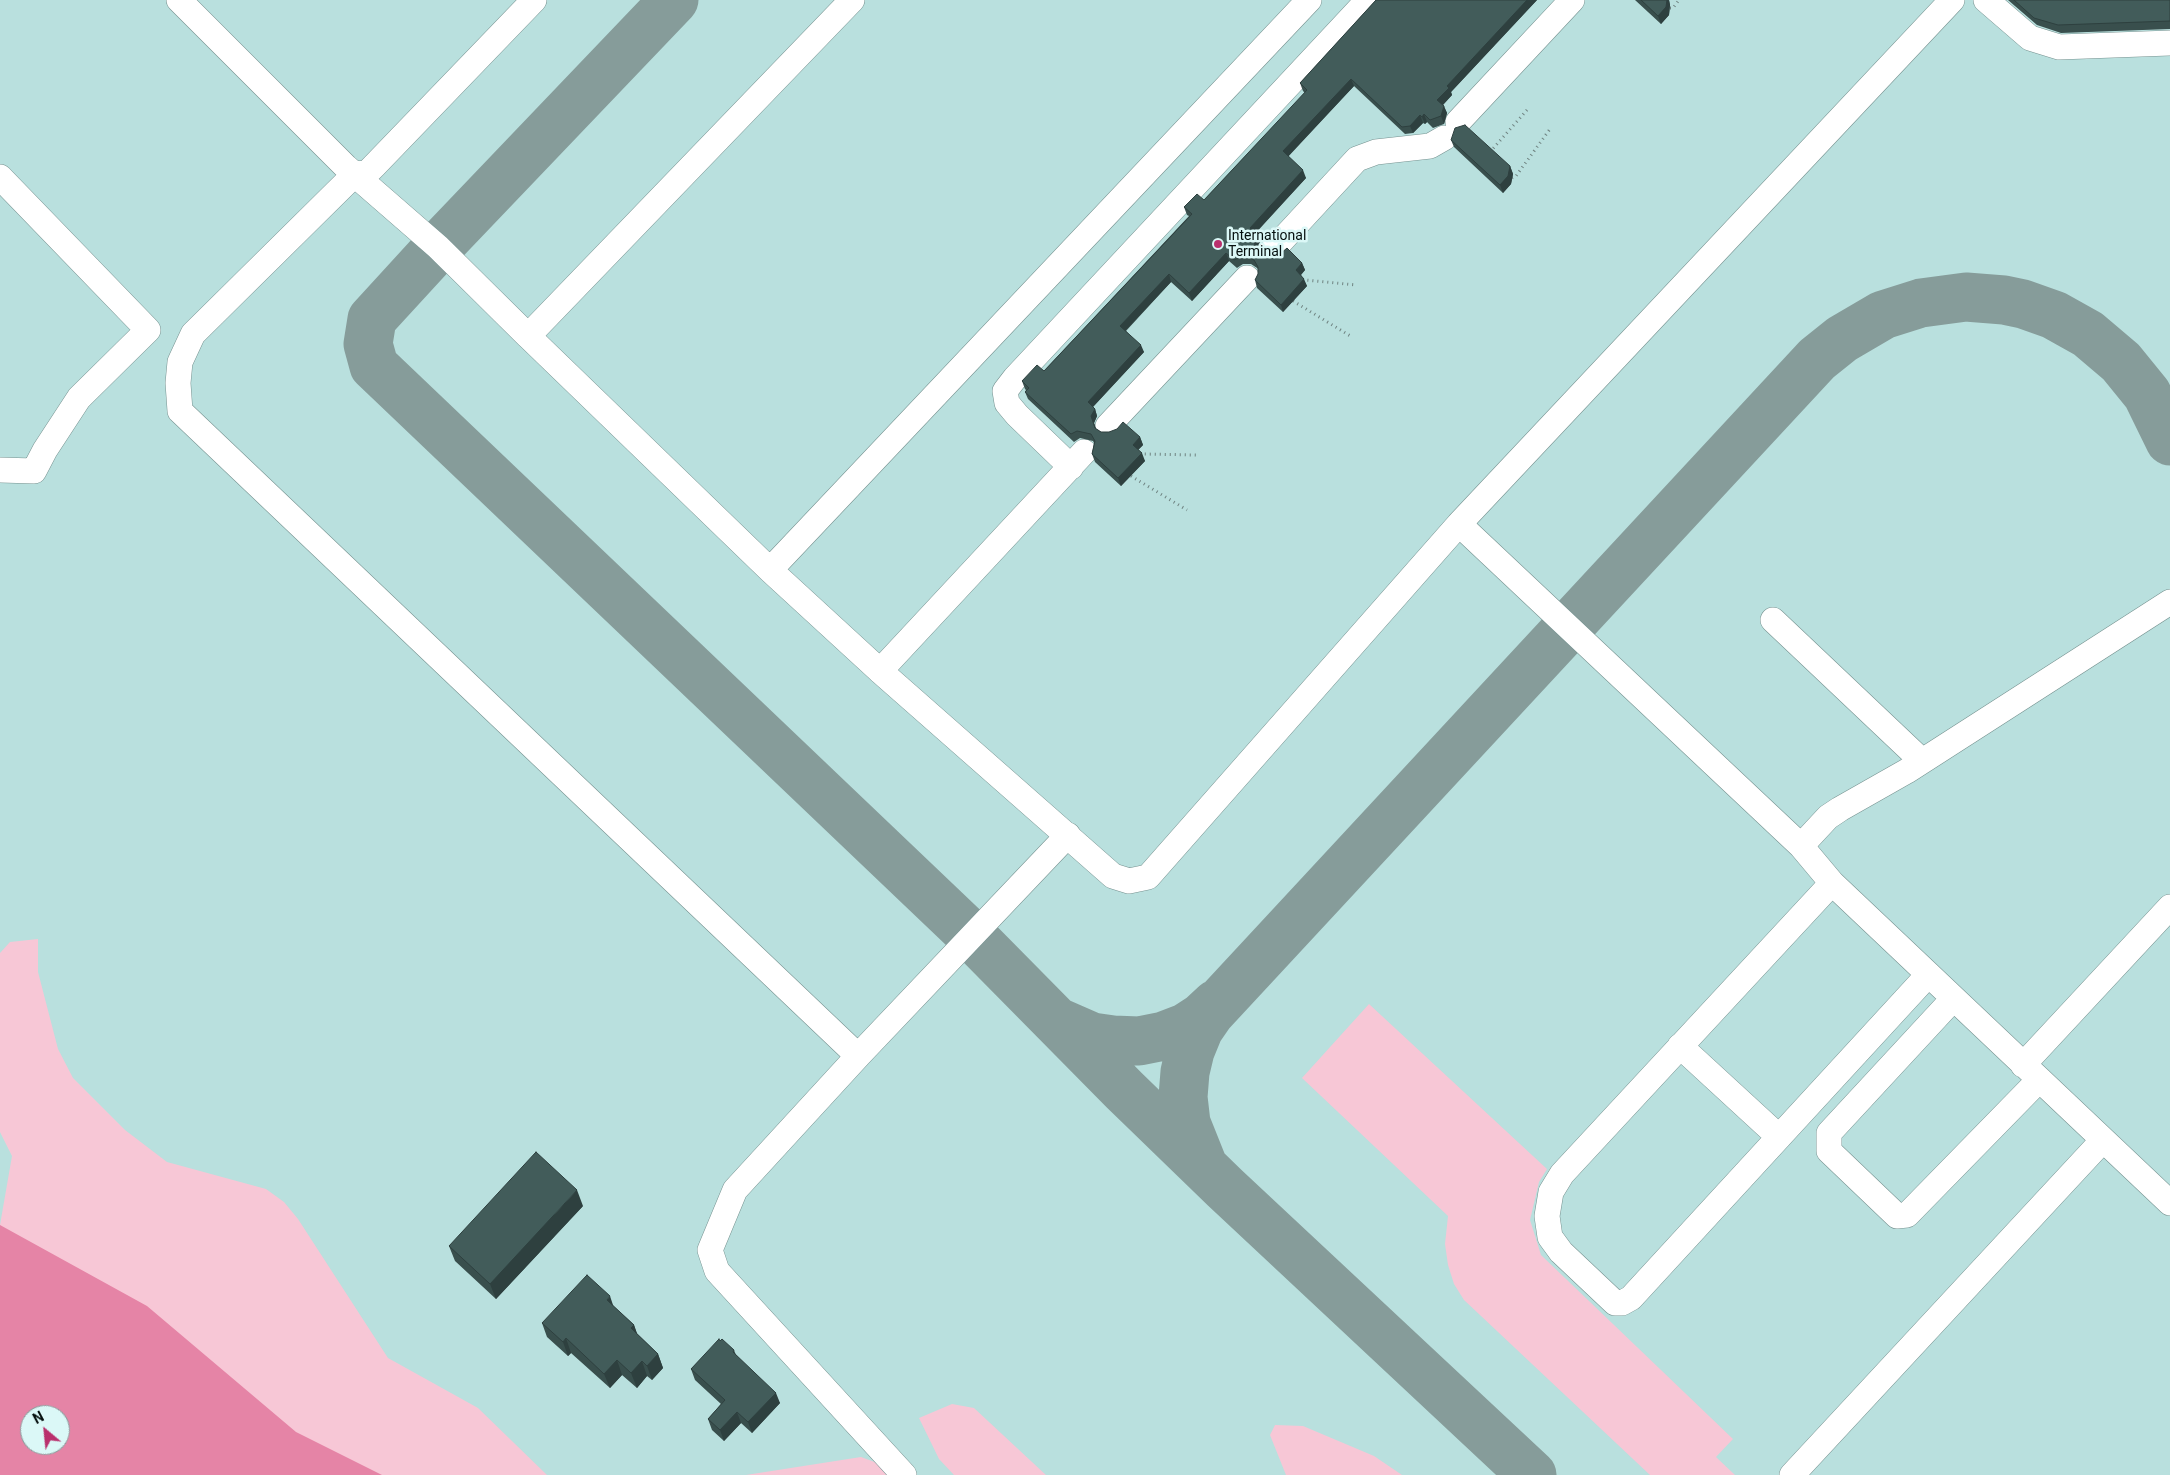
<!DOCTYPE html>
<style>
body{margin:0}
#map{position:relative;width:2170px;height:1475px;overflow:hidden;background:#ceebe9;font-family:Roboto,sans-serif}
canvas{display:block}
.north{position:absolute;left:20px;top:1405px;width:50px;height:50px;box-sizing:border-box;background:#dbf8f7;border:1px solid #869b9a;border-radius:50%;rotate:332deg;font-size:14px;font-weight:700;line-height:20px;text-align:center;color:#06100f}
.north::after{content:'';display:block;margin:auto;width:18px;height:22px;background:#b9306d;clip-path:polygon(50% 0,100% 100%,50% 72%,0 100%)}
</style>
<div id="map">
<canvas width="2170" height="1475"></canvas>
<div class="north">N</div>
</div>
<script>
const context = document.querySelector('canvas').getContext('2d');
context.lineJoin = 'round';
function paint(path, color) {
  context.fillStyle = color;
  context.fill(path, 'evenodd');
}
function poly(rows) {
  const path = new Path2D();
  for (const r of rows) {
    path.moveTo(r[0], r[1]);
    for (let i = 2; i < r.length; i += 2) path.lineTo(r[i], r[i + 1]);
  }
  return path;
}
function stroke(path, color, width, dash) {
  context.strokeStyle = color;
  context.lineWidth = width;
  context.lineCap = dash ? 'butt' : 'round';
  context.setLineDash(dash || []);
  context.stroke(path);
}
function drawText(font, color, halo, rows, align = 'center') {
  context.font = font + ' Roboto,sans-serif';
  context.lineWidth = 5;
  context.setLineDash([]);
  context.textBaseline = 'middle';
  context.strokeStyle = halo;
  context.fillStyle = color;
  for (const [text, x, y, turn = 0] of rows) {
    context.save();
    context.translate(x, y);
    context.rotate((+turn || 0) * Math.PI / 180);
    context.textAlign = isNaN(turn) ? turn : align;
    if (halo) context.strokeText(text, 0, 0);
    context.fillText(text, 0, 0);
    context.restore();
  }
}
const built = poly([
 [0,0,2170,0,2170,1475,382,1475,0,1225]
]);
const green = poly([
 [38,939,38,972,58,1049,73,1078,125,1130,167,1162,266,1189,284,1202,298,1219,388,1358,478,1408,547,1475,0,1475,0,1225,12,1156,0,1132,0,953,10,942],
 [30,1415,60,1415,60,1445,30,1445],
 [1369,1004,1547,1169,1539,1182,1530,1220,1541,1255,1733,1439,1716,1457,1735,1475,1650,1475,1464,1300,1454,1284,1448,1265,1445,1244,1448,1216,1302,1078],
 [952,1404,974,1408,1046,1475,954,1475,939,1459,919,1418],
 [1275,1425,1303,1426,1374,1456,1402,1475,1286,1475,1270,1435],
 [861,1457,880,1464,890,1475,746,1475]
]);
const water = poly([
 [0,1225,147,1306,296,1432,382,1475,0,1475],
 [30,1415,60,1415,60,1445,30,1445]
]);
const taxiway = poly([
 [674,0,438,247,372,319,368,344,374,366,971,935,1124,1090,1225,1188,1532,1475],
 [1060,1023,1092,1037,1113,1040,1139,1041,1164,1036,1185,1028,1202,1017,1216,1004],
 [1202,1163,1186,1123,1183,1097,1185,1072,1190,1051,1199,1029,1210,1013,1817,359,1842,339,1883,315,1921,303,1966,297,2004,300,2023,304,2054,315,2088,334,2121,362,2147,394,2170,441]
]);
const path = poly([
 [1670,8,1673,8,1679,0],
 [1490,152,1527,110],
 [1512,178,1516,176,1550,129],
 [1303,282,1306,280,1356,285],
 [1293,301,1352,337],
 [1141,457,1144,454,1196,455],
 [1131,476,1187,510]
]);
const minor = poly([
 [179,0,346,167,438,247,528,336],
 [534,0,374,166,367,173,355,174,193,334,180,362,178,383,180,411,858,1056],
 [1986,0,2030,38,2059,47,2170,43],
 [1458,122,1572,0],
 [0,177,148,330,79,398,45,450,34,471,0,470],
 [1271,252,1357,159,1376,152,1430,146,1444,138],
 [1108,426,1247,278],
 [1084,452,880,671,1113,876,1129,881,1148,877,1459,524,1952,0],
 [1071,467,1017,415,1007,403,1005,391,1015,378,1368,0],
 [1459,524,1801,846,1832,883,2170,1203],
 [770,570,528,336,852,0],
 [1773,620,1922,761],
 [880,671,770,570,1309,0],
 [1801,846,1828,817,1840,809,1907,771,2170,602],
 [1832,883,1562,1174,1551,1192,1547,1216,1550,1237,1561,1252,1615,1303,1622,1303,1631,1298,1928,975],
 [1953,999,1829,1133,1829,1151,1897,1216,1907,1215,2039,1080],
 [1680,1046,1779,1137],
 [2023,1065,2170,907],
 [904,1475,717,1271,710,1250,735,1190,858,1056,1068,835],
 [1792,1475,2103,1140]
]);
const wall = poly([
 [1376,0,1537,0,1451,92,1452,95,1443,105,1447,113,1444,124,1433,128,1427,122,1425,124,1423,123,1413,133,1405,134,1354,86,1288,156,1306,178,1255,233,1260,242,1257,249,1259,255,1265,258,1302,263,1305,270,1301,275,1307,286,1283,312,1257,288,1255,280,1258,274,1258,269,1257,268,1251,264,1243,264,1237,268,1229,261,1192,301,1171,282,1126,331,1144,352,1093,407,1095,409,1097,416,1094,423,1096,429,1101,432,1140,437,1143,445,1138,450,1145,461,1121,486,1095,462,1092,454,1094,443,1093,441,1080,438,1074,442,1028,399,1025,392,1026,390,1025,389,1022,381,1044,371,1189,216,1187,215,1184,207,1204,200,1305,93,1303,91,1300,83],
 [1635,0,1669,0,1670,5,1669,15,1661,24],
 [2008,0,2170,0,2170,29,2061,33,2037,25],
 [1451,140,1510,166,1513,174,1511,184,1503,193,1454,147],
 [583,1206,496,1299,455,1261,449,1246],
 [614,1307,634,1325,637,1334,658,1354,663,1368,652,1380,647,1376,637,1388,622,1375,610,1388,571,1353,568,1356,547,1337,542,1323],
 [720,1341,734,1350,736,1355,780,1403,752,1433,741,1423,724,1441,712,1430,708,1419,721,1404,695,1380,691,1369]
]);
const shadedWall = poly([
 [1527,0,1537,0,1451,92,1452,95,1440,108,1437,100,1447,86],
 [1667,0,1669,0,1670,5,1669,15,1661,24,1658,16],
 [1351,79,1354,86,1286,159,1283,151],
 [1444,106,1447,113,1444,124,1441,116],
 [1424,114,1427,122,1425,124,1422,117],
 [1420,115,1423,123,1413,133,1410,126],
 [1510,166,1513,174,1511,184,1503,193,1500,185],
 [1303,170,1306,178,1253,236,1250,228],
 [1258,235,1260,242,1257,249,1261,262,1254,242],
 [1226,253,1229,261,1192,301,1189,293],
 [1302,263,1305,270,1298,278,1296,270],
 [1169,274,1171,282,1123,333,1120,326],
 [1304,279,1307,286,1283,312,1281,305],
 [1141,345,1144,352,1090,410,1088,402],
 [1095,409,1097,416,1094,423,1098,436,1091,416],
 [1140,437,1143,445,1136,452,1133,445],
 [1142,453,1145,461,1121,486,1118,478],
 [577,1190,583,1206,496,1299,490,1284],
 [610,1296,615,1311,607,1300],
 [634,1325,639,1339,631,1328],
 [566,1338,571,1353,568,1356,563,1342],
 [658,1354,663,1368,652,1380,647,1366],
 [617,1360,622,1375,610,1388,604,1374],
 [642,1361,647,1376,637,1388,631,1373],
 [776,1393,780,1403,752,1433,748,1422],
 [737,1412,741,1423,724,1441,720,1430]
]);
const building = poly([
 [1376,0,1527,0,1447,86,1449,88,1437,100,1444,106,1441,116,1430,120,1424,114,1422,117,1420,115,1410,126,1402,127,1351,79,1283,151,1303,170,1250,228,1258,235,1254,242,1258,255,1265,258,1272,258,1279,255,1287,248,1302,263,1296,270,1304,279,1281,305,1255,280,1258,274,1258,267,1254,260,1248,257,1241,257,1234,260,1226,253,1189,293,1169,274,1120,326,1141,345,1088,402,1095,409,1091,416,1095,428,1101,432,1109,432,1117,429,1123,422,1140,437,1133,445,1142,453,1118,478,1092,454,1095,441,1091,434,1077,431,1071,434,1025,392,1029,388,1022,381,1037,365,1044,371,1192,214,1184,207,1197,194,1204,200,1307,90,1300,83,1376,0],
 [1641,0,1667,0,1666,7,1658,16,1641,0],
 [2014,0,2170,0,2170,21,2058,25,2034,18,2014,0],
 [1465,125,1510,166,1508,176,1500,185,1451,140,1455,128,1465,125],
 [536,1152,577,1190,490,1284,449,1246,536,1152],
 [587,1275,610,1296,607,1300,634,1325,631,1328,658,1354,647,1366,642,1361,631,1373,617,1360,604,1374,566,1338,563,1342,542,1323,587,1275],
 [719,1339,720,1341,722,1339,734,1350,733,1352,776,1393,748,1422,737,1412,720,1430,708,1419,725,1400,691,1369,719,1339]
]);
const markers = [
 [1218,244,5,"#b9306d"]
];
const poiNames = [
 ["International",1228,236],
 ["Terminal",1228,252]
];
paint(built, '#b9e0de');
paint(green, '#f7c7d6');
paint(water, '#e584a6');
stroke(taxiway, '#869c9a', 49);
stroke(minor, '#769290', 26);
stroke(path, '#6f8381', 3, [1, 4]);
stroke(minor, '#fff', 25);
paint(wall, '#394f4d');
paint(shadedWall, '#2e403f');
paint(building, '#425c5a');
stroke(building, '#2e403f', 1);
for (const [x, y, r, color] of markers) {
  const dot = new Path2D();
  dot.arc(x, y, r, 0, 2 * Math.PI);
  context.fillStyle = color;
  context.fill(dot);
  stroke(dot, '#dbf8f7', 2);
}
drawText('14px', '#06100f', '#dbf8f7', poiNames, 'left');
</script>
